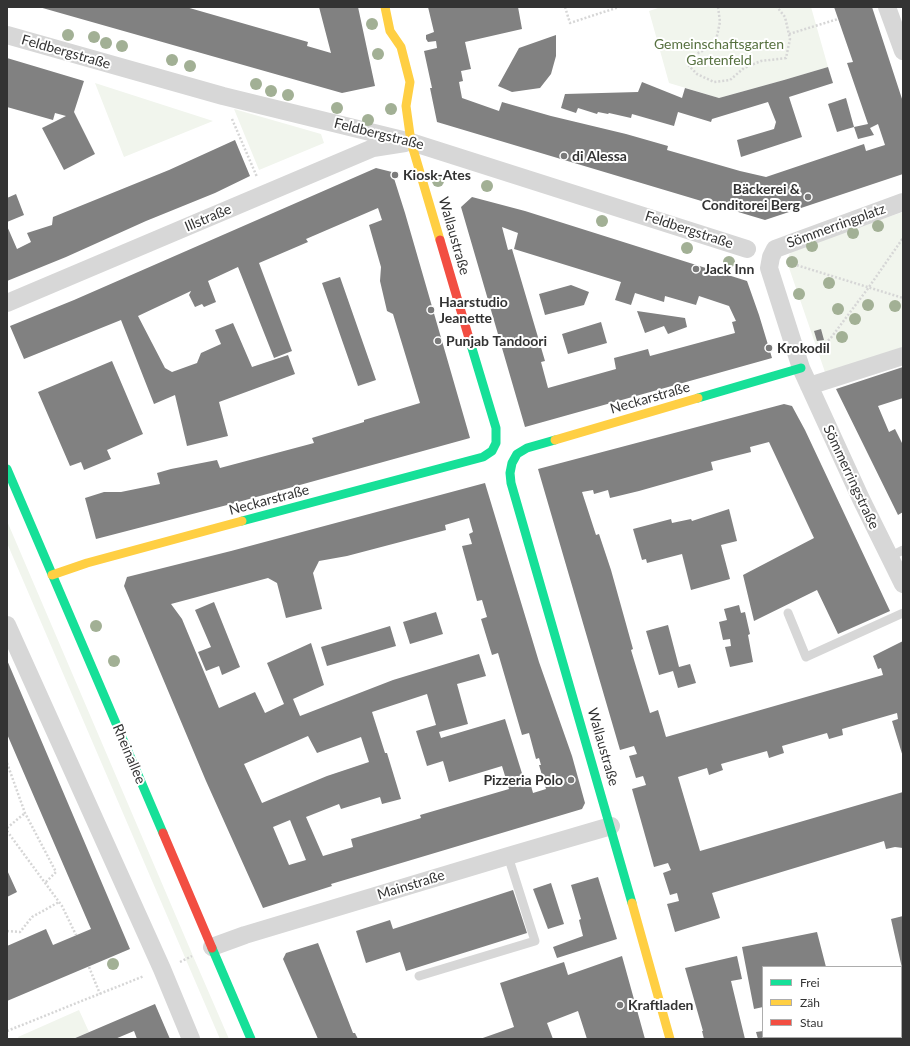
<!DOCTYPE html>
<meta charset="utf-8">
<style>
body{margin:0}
#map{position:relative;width:910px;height:1046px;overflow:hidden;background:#fff;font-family:Lato,sans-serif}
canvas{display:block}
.frame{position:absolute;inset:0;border:8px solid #333;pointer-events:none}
.legend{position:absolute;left:762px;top:966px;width:140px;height:72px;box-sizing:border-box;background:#fff;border:1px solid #adadad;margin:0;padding:5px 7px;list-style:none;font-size:12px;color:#333}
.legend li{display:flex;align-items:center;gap:8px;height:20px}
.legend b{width:20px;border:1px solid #adadad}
</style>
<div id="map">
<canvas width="910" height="1046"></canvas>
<div class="frame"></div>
<ul class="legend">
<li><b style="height:5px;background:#16e098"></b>Frei</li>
<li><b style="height:5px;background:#ffcf43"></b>Zäh</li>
<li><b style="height:5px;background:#f24e42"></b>Stau</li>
</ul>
</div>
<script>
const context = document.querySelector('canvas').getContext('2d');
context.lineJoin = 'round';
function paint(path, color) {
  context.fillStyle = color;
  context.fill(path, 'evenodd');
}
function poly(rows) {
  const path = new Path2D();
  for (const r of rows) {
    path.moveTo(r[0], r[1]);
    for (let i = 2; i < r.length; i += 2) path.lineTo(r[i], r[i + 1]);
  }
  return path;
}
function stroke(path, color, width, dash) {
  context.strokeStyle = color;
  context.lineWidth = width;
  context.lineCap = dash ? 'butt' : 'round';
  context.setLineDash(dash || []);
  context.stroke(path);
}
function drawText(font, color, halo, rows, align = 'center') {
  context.font = font + ' Lato,sans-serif';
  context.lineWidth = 4;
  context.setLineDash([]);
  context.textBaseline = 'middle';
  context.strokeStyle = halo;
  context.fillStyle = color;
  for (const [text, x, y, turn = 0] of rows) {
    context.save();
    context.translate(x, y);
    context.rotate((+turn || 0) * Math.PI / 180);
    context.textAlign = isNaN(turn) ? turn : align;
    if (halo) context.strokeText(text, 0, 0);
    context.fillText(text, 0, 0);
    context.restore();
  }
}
const green = poly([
 [661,7,811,7,828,67,784,80,719,98,669,83,649,11],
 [95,83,213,121,124,157],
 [234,109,321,134,324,143,259,170],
 [903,212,903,350,826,375,787,262,789,255,794,249],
 [7,521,193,956,229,1039,220,1039,7,543],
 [79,1010,89,1032,73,1039,19,1039,18,1037]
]);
const building = poly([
 [39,7,186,7,308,42,307,46,331,53,319,7,358,7,375,86,342,93],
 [428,7,518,7,522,29,465,42,471,69,461,71,463,81,459,82,462,98,499,111,502,102,551,116,626,134,668,146,667,150,740,171,766,177,864,144,866,151,885,145,878,124,870,128,874,135,858,139,854,127,868,124,847,63,853,62,834,7,872,7,903,102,903,174,765,220,437,122,430,88,432,88,424,51,437,48,436,41,428,42,426,39,426,35,434,32],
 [556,35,556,56,551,74,540,88,512,92,498,86,519,48],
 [7,58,84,81,74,112,95,154,64,170,42,128,66,116,55,113,53,120,7,107],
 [828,67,833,83,789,97,802,137,741,157,737,140,774,129,776,122,768,102,712,119,711,122,678,112,674,126,632,114,631,118,609,113,608,114,598,112,597,114,578,108,576,113,561,108,565,94,638,92,642,82,682,98,685,88,719,98,784,80],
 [846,98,854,127,837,132,828,104],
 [235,140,250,176,215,193,146,221,66,257,7,281,7,226,17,249,31,242,27,233,52,225,53,217,169,170],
 [376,168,392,172,405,213,470,438,231,504,96,539,85,498,104,492,121,492,160,484,157,473,171,469,217,460,220,468,314,443,312,438,364,422,364,420,420,403,393,314,387,311,380,281,381,267,369,225,382,220,378,208,306,239,308,242,259,263,292,351,274,358,238,267,208,281,216,302,204,307,202,304,195,307,189,295,191,291,138,316,165,368,172,372,197,363,201,353,221,344,215,330,233,323,252,367,288,355,295,374,219,402,228,436,187,446,175,395,154,404,121,320,24,359,10,326,74,300],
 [16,194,24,215,7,222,7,198],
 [472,197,525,211,747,281,759,315,772,358,525,427,461,207],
 [502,227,518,233,514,249,621,282,615,300,631,305,635,293,664,302,665,296,696,305,699,296,729,306,736,321,732,322,735,333,650,356,648,349,614,358,616,369,548,388,541,362,545,361,512,249,508,250],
 [340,277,376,380,358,386,322,283],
 [571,285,589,292,584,305,545,315,539,294],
 [637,311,685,318,687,327,668,334,664,326,645,333],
 [601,322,607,343,568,354,562,334],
 [821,329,824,340,817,341,814,331],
 [112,361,143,434,107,450,111,459,84,470,81,462,70,466,38,392],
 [903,367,903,398,878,406,889,432,895,429,903,445,903,512,898,515,836,389],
 [784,404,792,406,805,430,890,611,838,634,817,590,754,621,743,575,814,538,769,442,750,447,751,452,711,462,713,470,639,491,610,498,608,490,594,494,593,490,582,492,596,535,599,534,611,570,633,649,631,650,650,713,658,710,666,737,883,675,881,668,878,669,873,656,903,641,903,757,892,721,898,719,897,713,842,729,843,735,829,739,827,733,782,746,784,753,769,758,767,751,721,764,723,770,709,775,707,768,678,777,700,851,903,792,903,848,895,847,886,849,884,841,712,893,720,918,675,932,667,904,679,901,677,893,670,895,663,873,671,870,668,863,654,867,632,789,646,785,643,776,636,778,629,756,637,754,634,746,620,750,538,469],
 [485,483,539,662,572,756,585,803,582,809,331,884,332,886,263,908,206,781,124,586,127,577,231,551],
 [469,518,473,532,469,534,472,544,462,546,477,601,482,600,487,617,481,619,492,655,498,653,522,735,529,733,536,759,539,758,541,765,539,765,546,789,533,793,530,782,525,783,505,719,441,738,439,732,468,724,457,684,486,676,479,654,393,680,300,716,293,699,324,685,311,643,267,663,284,704,265,713,255,692,219,708,182,619,171,604,268,578,277,583,286,618,322,609,313,573,319,561,347,556,446,530,445,525],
 [427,694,436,725,416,731,427,766,443,761,449,782,502,766,509,789,420,815,421,818,351,839,353,847,323,856,306,817,339,804,341,809,380,797,382,804,401,799,387,753,385,753,372,712],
 [308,736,317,753,361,737,369,762,327,776,262,803,244,764],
 [290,820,306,860,289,865,273,827],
 [729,509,737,541,721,545,730,579,691,590,682,554,647,563,646,559,642,560,633,529,671,519,672,523,691,519,692,521],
 [214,602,240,667,222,675,219,666,206,671,198,652,211,647,195,610],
 [739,605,741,613,745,612,750,634,748,635,753,662,730,667,725,647,731,646,730,639,723,640,719,622,727,620,724,609],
 [436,612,443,634,410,644,403,622],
 [668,625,679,667,690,664,696,683,678,688,673,671,659,675,646,631],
 [390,626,396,646,327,666,321,647],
 [7,660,130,949,7,1001,7,946,46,929,53,945,91,929,7,734],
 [7,870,17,892,7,897],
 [598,877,617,939,557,958,553,947,583,936,579,920,581,919,571,885],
 [551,883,564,924,548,929,533,889],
 [513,890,527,933,406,971,400,952,366,963,356,931,390,920,393,929],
 [903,916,903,968,902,968,891,919],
 [817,932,826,967,763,967,763,1007,754,1009,742,947],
 [318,943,353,1033,355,1033,358,1039,318,1039,283,959,286,953],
 [622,956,645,1039,587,1039,578,1011,547,1023,553,1039,480,1039,514,1027,500,983,564,962,568,975],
 [737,956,742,979,731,981,745,1039,704,1039,702,1031,703,1031,685,968],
 [155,1004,170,1039,137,1039,134,1031,115,1039,73,1039],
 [763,1031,763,1037,789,1037,790,1039,758,1039,756,1032]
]);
const path = poly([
 [565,7,570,23,619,7],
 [718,7,720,22,715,45,696,54,689,66,697,74,714,82,730,80,744,68,761,61,786,58,790,39,785,17,777,7],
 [789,34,838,19],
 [232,119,257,177],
 [793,264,903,298],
 [815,350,830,339,869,287,903,238],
 [7,763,25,813,56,872,45,883],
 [7,828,25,813],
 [7,831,62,906,76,935],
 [7,931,20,932,32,917,59,902],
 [180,962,192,956],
 [89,967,100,994],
 [7,1031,144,976]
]);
const lane = poly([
 [889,557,903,550],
 [788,613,806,657,903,613],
 [419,976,535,941,508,856]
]);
const street = poly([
 [887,7,903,51],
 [7,35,223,96,411,142,747,249],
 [903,202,775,249,771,257,769,268,801,368,861,499,903,584],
 [7,303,373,148,405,143],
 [809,386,903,356],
 [7,625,162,969,191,1039],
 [212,947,245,935,508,856,611,826]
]);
const fast = poly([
 [698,398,801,368],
 [555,440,527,448,517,454,512,463,510,473,511,483,632,903],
 [7,469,163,833],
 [242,521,483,457,492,451,496,443,496,428,471,345],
 [212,948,251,1039]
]);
const slow = poly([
 [385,7,390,31,401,47,410,82,406,106,411,142,440,240],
 [555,440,698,398],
 [52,575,87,563,242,521],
 [632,903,670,1039]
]);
const jam = poly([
 [440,240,471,345],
 [163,833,212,948]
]);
const trees = [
 [372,24],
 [68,35],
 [94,37],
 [106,43],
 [122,46],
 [378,54],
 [172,60],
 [190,66],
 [256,84],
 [271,91],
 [288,95],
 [337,108],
 [391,109],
 [368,120],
 [438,181],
 [487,186],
 [602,221],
 [878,226],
 [853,233],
 [812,246],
 [687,248],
 [729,262],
 [792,262],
 [829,283],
 [799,294],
 [868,305],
 [895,306],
 [838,309],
 [855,319],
 [842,337],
 [96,626],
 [114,661],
 [113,964]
];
const markers = [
 [564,156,4,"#7a7a7a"],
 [395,175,4,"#7a7a7a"],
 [808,197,4,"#7a7a7a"],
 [696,269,4,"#7a7a7a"],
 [431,310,4,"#7a7a7a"],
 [438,341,4,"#7a7a7a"],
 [769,348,4,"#7a7a7a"],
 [571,780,4,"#7a7a7a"],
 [620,1005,4,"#7a7a7a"]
];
const parkNames = [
 ["Gemeinschaftsgarten",719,44],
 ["Gartenfeld",719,60]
];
const streetNames = [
 ["Feldbergstraße",66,52,16],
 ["Feldbergstraße",379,134,14],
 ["Illstraße",208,218,-23],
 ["Sömmerringplatz",836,226,-20],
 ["Feldbergstraße",689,230,18],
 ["Wallaustraße",454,236,74],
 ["Neckarstraße",650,398,-16],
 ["Sömmerringstraße",851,477,65],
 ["Neckarstraße",269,500,-15],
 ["Wallaustraße",603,747,74],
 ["Rheinallee",129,754,67],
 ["Mainstraße",411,885,-17]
];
const poiNames = [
 ["di Alessa",572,156],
 ["Kiosk-Ates",403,175],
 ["Bäckerei &",800,189,"right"],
 ["Conditorei Berg",800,205,"right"],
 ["Jack Inn",704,269],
 ["Haarstudio",439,302],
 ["Jeanette",439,318],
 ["Punjab Tandoori",446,341],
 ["Krokodil",777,348],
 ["Pizzeria Polo",563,780,"right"],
 ["Kraftladen",628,1005]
];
paint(green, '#f1f5ed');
paint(building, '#818181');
stroke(path, '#d6d6d6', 2.5, [2, 2]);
stroke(lane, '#d7d7d7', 9);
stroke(street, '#d7d7d7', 18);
stroke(fast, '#16e098', 9);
stroke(slow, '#ffcf43', 9);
stroke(jam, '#f24e42', 9);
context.fillStyle = '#a2b095';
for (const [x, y] of trees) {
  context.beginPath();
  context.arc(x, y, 6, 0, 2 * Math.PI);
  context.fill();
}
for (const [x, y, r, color] of markers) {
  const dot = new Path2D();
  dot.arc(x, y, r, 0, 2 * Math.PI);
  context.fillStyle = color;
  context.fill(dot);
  stroke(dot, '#fff', 1.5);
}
drawText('14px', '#56703f', '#fff', parkNames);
drawText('14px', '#333', '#fff', streetNames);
drawText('bold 14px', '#333', '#fff', poiNames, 'left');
</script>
